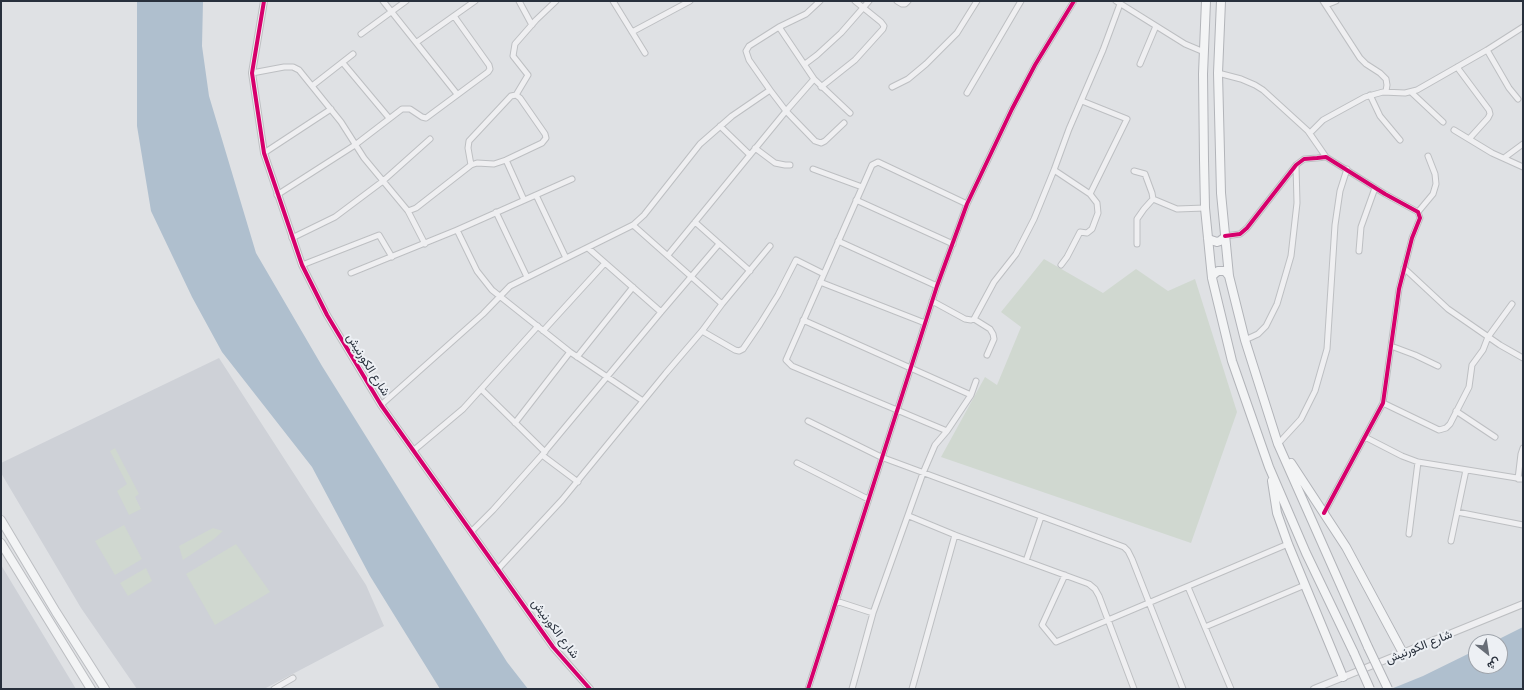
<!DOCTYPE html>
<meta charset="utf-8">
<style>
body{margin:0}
#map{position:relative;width:1524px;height:690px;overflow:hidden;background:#dfe1e4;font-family:Figtree,Vazirmatn,sans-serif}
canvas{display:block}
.frame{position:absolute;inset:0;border:2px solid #28303c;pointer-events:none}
.north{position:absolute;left:1468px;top:634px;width:40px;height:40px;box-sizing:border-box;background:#edf0f4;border:1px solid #9ea3aa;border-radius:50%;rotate:150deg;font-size:11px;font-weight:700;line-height:16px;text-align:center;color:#28303c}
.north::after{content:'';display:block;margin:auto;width:14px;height:18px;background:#686e77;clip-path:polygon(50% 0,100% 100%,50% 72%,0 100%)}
</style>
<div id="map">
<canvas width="1524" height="690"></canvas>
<div class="frame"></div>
<div class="north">ش</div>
</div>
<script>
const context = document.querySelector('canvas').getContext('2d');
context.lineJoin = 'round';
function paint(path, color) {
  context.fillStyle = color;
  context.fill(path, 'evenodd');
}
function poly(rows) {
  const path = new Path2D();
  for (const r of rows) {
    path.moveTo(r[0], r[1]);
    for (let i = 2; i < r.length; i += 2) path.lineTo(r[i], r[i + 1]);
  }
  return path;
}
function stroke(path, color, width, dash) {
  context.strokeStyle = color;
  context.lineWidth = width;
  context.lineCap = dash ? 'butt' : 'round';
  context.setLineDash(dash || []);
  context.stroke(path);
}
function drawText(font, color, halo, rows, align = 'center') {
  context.font = font + ' Figtree,Vazirmatn,sans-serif';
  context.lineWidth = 4;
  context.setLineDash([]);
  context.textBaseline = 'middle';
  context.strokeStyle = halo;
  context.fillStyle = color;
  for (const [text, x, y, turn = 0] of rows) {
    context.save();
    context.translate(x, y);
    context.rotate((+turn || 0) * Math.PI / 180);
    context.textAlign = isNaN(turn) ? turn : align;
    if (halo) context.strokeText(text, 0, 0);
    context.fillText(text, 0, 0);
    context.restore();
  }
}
const built = poly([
 [219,358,366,585,384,626,264,689,137,689,81,608,1,473,1,463],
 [1,565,76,689,1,689]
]);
const green = poly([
 [1044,259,1103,293,1136,269,1168,291,1195,279,1237,412,1191,543,941,457,985,377,997,385,1021,327,1001,312],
 [115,448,139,494,135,497,141,509,129,515,117,491,127,484,110,451],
 [124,525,142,559,115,575,95,541],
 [213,528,223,531,214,539,183,560,179,546],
 [236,544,270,592,215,625,186,574],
 [146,568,152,581,128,596,120,583]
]);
const water = poly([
 [137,1,203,1,202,46,209,96,256,253,322,366,507,662,528,689,440,689,370,576,312,467,222,352,192,297,151,211,137,126],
 [1523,627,1523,689,1391,689,1423,676,1476,650,1476,666,1500,666,1500,642,1493,642]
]);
const minor = poly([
 [383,1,457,94],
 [519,1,532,25],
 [613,1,645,53],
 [820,1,806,14,779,27,749,46,746,51,749,60,770,90,786,111,815,141,821,143,825,141,844,123],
 [897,1,902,4,905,4,908,1],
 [1116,1,1185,44,1204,52],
 [1323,1,1360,58,1366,64,1380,73,1386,79,1387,85,1386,91],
 [1326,5,1336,1],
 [779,27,814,79,850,113],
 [632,32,690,1],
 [361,34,406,1],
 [417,42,475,1],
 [1487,50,1509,88,1518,99],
 [343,63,389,118],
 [805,64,817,55,841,33,869,1],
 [1140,64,1156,26],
 [1457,67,1489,110,1490,114,1488,118,1469,139],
 [252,73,284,67,293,67,299,70,341,122,364,158,408,211,416,208,471,165,477,163,494,164,506,160,542,143,546,138,545,134,520,98,516,95,511,96,469,141,468,148,471,165],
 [1218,73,1241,79,1255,85,1263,90,1308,131,1326,157],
 [312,86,353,54],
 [821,87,855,60,883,29,884,26,881,22,855,1],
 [892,87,908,79,926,64,957,33,977,1],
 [1411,92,1443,122],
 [967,93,1021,1],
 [516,95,528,75,513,56,515,44,536,20,556,1],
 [1370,95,1380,116,1400,140],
 [1082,101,1127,119,1090,194],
 [720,126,750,155],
 [1454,130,1492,153,1523,167],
 [1310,133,1323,120,1365,97,1383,92,1405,93,1417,90,1487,50,1523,27],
 [755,148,775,163,785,165,790,165],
 [264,153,331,109],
 [1504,158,1523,144],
 [506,160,524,200],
 [813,169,862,187],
 [1054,170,1090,194,1097,203,1098,213,1092,229,1087,233,1080,232,1067,257,1061,265],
 [1134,171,1145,174,1152,193,1153,199,1144,209,1137,219,1137,244],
 [277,195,355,145,402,109,410,109,422,117,426,118,488,72,490,69,489,65,454,16],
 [536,195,566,258],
 [1153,199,1177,209,1205,208],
 [856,200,953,244],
 [408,211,425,244],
 [496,212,527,277],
 [1418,212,1433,194,1436,184,1435,174,1428,156],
 [695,222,750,271],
 [633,225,722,304],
 [457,230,477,271,492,290,570,352,643,401],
 [1225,236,1240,234,1247,228,1296,165,1304,159,1317,158,1326,157,1385,194,1418,212,1420,218,1412,238,1399,289,1383,403,1324,513],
 [292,238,335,217,383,181,430,139],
 [838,241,937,286],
 [588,248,661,312],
 [1359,251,1361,227,1375,188],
 [668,255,786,111,814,79],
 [302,265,379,235,392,257],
 [1404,268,1448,309,1500,345,1523,358],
 [351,273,457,230,572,179],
 [820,282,925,323],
 [932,301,965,319,971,320,974,319,994,282,1016,254,1034,219,1054,170,1069,129,1103,50,1120,4],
 [974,319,990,329,993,334,994,339,987,355],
 [803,320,971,395],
 [543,331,605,263],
 [702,331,735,350,739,351,743,349,760,324,778,295,796,260,824,274],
 [1245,340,1258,334,1266,326,1277,304,1291,256,1297,203,1296,165],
 [1391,346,1415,355,1438,366],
 [577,357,633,287],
 [481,389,545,452],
 [1383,403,1439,430,1446,428,1450,424,1469,387,1472,365,1483,350,1488,337,1512,304],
 [381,405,483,314,510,286,633,225,644,215,700,144,732,116,770,90],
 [1456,411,1495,437],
 [808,421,881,457,1124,547,1128,551,1132,559,1183,689],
 [515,423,570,352],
 [947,431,792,366,786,360,872,165,878,162,967,204],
 [1365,437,1402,456,1418,462,1523,479],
 [1278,444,1301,419,1315,391,1327,349,1335,225,1340,191,1347,169],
 [413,451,463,409,538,326],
 [542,455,578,482],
 [797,463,868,499],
 [1518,479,1521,454,1523,448],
 [1457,512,1523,525],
 [909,516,955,535,1089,584,1095,589,1099,596,1134,689],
 [471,532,493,510,542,455,661,312,719,244],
 [1409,534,1418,462],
 [1451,541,1466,470],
 [1026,561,1041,517],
 [498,569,562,500,666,373,702,331,722,304,770,246],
 [1065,575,1042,625,1056,642,1288,544],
 [1188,587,1231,689],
 [836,601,873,613],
 [1205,627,1305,585],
 [274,689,293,678],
 [808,689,937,286,967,204,1012,109,1035,65,1074,1],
 [852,689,873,613,923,473,935,445,947,431,971,395,976,381],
 [912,689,955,535]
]);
const tertiary = poly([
 [264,1,252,73,264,153,302,265,327,315,381,405,553,647,590,689],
 [1314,689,1523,604]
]);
const primary = poly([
 [1,520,56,612,105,689],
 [1,543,91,689]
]);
const trunk = poly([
 [1206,1,1203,74,1204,160,1205,208,1212,278,1232,361,1269,467,1306,553,1354,653],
 [1221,1,1218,73,1221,193,1229,276,1245,340,1278,444,1368,647],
 [1208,238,1211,240,1217,242,1220,241,1225,237],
 [1212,278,1213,275,1218,271,1225,271,1229,276],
 [1291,463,1346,547,1403,653],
 [1272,481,1277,513,1288,544,1343,677]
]);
const trunkBridge = poly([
 [1368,647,1388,689],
 [1354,653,1370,689]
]);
const cycleway = poly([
 [264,1,252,73,264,153,302,265,327,315,381,405,553,647,590,689],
 [1225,236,1240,234,1247,228,1296,165,1304,159,1317,158,1326,157,1385,194,1418,212,1420,218,1412,238,1399,289,1383,403,1324,513],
 [808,689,937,286,967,204,1012,109,1035,65,1074,1]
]);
const streetNames = [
 ["شارع الكورنيش",368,365,58],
 ["شارع الكورنيش",555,629,53],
 ["شارع الكورنيش",1419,647,-22]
];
paint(built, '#ced1d7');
paint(green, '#d0d8d0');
paint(water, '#afbfce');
stroke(minor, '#bdbfc2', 7);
stroke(tertiary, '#bdbfc2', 8);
stroke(primary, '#bcbec2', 10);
stroke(trunk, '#b2b4b9', 10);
stroke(minor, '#efeff1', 5);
stroke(tertiary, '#efeff1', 6);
stroke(primary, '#f3f4f5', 8);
stroke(trunk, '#f3f4f5', 8);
stroke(trunkBridge, '#b2b4b9', 10, []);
stroke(trunkBridge, '#f3f4f5', 8);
stroke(cycleway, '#d6006c', 4);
drawText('12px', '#28303c', '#edf0f4', streetNames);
</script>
